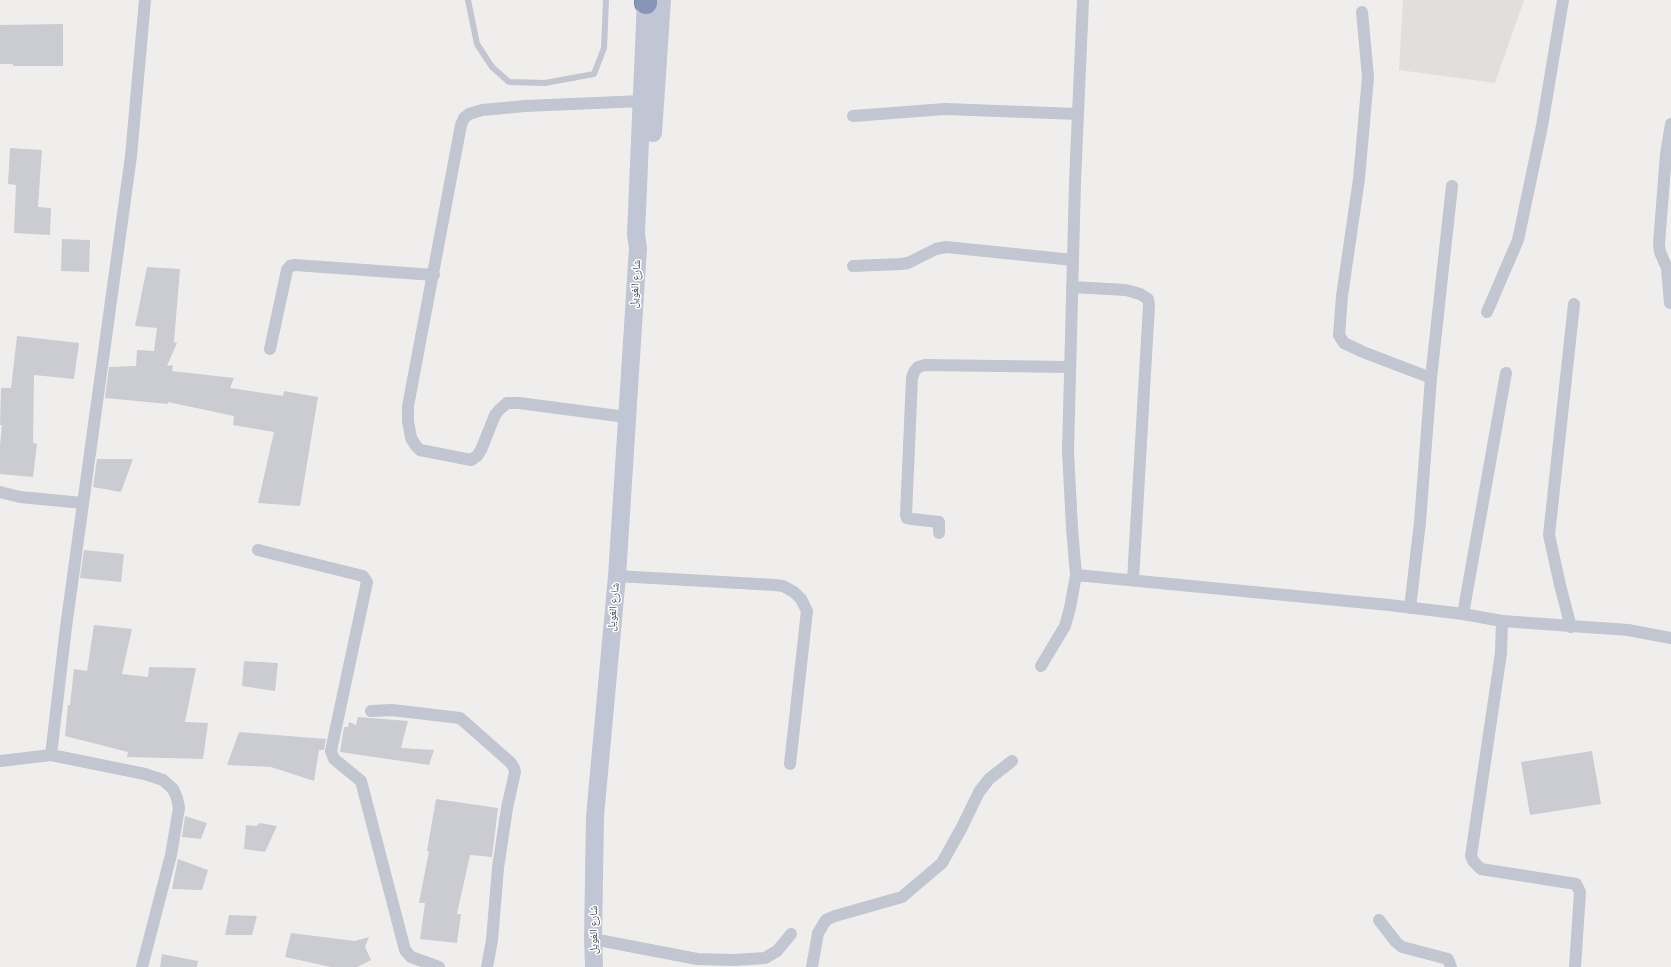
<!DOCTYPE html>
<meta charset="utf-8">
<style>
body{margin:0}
canvas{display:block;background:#f0eeed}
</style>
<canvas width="1671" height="967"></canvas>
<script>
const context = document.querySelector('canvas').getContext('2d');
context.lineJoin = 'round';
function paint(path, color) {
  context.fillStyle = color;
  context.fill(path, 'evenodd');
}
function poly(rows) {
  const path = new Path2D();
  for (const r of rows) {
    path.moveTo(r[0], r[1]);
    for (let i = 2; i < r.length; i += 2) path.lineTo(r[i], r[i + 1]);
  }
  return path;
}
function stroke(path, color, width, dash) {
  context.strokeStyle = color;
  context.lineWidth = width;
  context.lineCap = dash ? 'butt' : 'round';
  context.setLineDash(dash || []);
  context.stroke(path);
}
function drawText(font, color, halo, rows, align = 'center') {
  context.font = font + ' "Nunito Sans","Noto Naskh Arabic",sans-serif';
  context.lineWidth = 3;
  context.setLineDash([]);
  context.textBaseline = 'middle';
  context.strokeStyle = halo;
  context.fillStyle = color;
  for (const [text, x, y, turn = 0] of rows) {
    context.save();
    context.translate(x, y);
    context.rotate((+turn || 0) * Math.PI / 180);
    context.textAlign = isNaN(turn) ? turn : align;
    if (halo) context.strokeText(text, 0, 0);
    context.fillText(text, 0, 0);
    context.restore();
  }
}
const education = poly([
 [1403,0,1524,0,1495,83,1399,70]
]);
const building = poly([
 [63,24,63,66,13,66,13,64,0,64,0,25],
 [10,148,42,150,38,207,51,208,50,235,14,233,16,185,8,184],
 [62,239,90,240,89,272,61,271],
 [147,267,180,269,174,342,177,343,167,366,173,365,172,371,234,378,230,388,283,396,284,391,318,397,300,506,258,503,274,432,233,425,234,416,168,402,168,404,105,398,109,367,136,366,137,350,154,351,157,328,135,326],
 [17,336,79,343,74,379,34,375,33,443,37,444,33,477,0,474,0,445,2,425,0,425,1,388,11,388],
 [97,459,133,459,121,492,93,487],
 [84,550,124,554,121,582,80,578],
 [94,625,132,629,122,674,148,677,149,667,196,668,185,722,208,723,203,759,127,757,128,752,65,736,68,705,70,705,74,669,87,671],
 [244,661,278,663,275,691,242,686],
 [358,717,408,721,401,748,434,750,429,765,340,752,344,727,348,727,349,722,356,725],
 [239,732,326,739,324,750,319,750,314,781,271,767,227,765],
 [1592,751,1601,804,1530,815,1521,762],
 [436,799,498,808,492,857,470,855,457,914,461,914,457,943,420,939,425,903,419,903,429,851,427,851],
 [185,816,207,823,201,839,182,837],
 [260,823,277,826,265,852,244,849,246,825,256,826],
 [178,859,208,870,202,890,172,889],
 [229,915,257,916,252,935,225,935],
 [291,933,355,941,369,937,365,947,371,960,357,967,331,967,285,957],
 [162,954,198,961,197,967,160,967]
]);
const lane = poly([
 [468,0,477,44,492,67,509,82,545,83,594,74,604,48,606,0]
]);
const street = poly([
 [1083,0,1075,182,1068,451,1072,528,1076,575,1389,605,1463,614,1502,621,1628,630,1671,638],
 [1362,12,1368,77,1359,179,1342,296,1339,335,1344,343,1363,352,1431,378],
 [853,116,945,109,1078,114],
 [853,266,901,264,908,263,936,249,946,247,1073,260],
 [1072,287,1126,290,1140,294,1148,299,1149,305,1133,580],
 [1670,303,1667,268,1660,252,1659,244,1666,154,1671,124],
 [1487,312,1518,240,1542,126,1563,0],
 [270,349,287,270,290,266,295,265,434,275],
 [626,417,519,403,507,403,500,409,495,415,481,450,477,456,471,460,420,450,416,446,411,438,408,421,408,406,461,125,464,118,469,114,482,110,525,106,642,101],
 [0,492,20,497,83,503],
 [939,533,939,522,912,519,907,518,906,515,912,378,914,372,918,367,925,365,1070,367],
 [258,550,363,576,367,582,331,751,334,759,361,781,405,950,411,957,439,967],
 [617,576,775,585,783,586,794,592,801,599,807,611,790,764],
 [1410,608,1420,522,1431,378,1452,186],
 [1463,614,1506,373],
 [1502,621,1501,653,1471,856,1474,862,1481,869,1576,884,1580,892,1575,967],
 [1571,627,1560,585,1549,535,1574,304],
 [1041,666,1065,626,1070,608,1076,575],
 [371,711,392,710,460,718,511,763,514,768,515,772,507,808,498,868,492,940,487,967],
 [51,755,66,627,131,156,145,0],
 [0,761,51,755,145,774,163,780,173,789,177,798,179,808,171,855,142,967],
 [1379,920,1396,942,1402,947,1448,959,1451,967],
 [593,939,697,959,734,960,765,958,777,951,791,934],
 [812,967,818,933,826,920,835,916,902,897,942,863,962,827,979,792,989,779,1012,761]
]);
const secondary = poly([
 [653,133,662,0],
 [594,967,593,939,595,816,617,576,638,248,636,234,646,0]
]);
const highway = poly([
 [646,0,646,3]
]);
const streetNames = [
 ["شارع الغويل",636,284,-86],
 ["شارع الغويل",614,607,-85],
 ["شارع الغويل",594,930,-90]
];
paint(education, '#e0dfde');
paint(building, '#cbcbd2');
stroke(highway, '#7380a4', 24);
stroke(lane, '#c1c6d1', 6);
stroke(street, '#c1c6d1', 12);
stroke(secondary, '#c1c6d5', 18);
stroke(highway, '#8895b9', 22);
drawText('11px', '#474c59', '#fff', streetNames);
</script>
